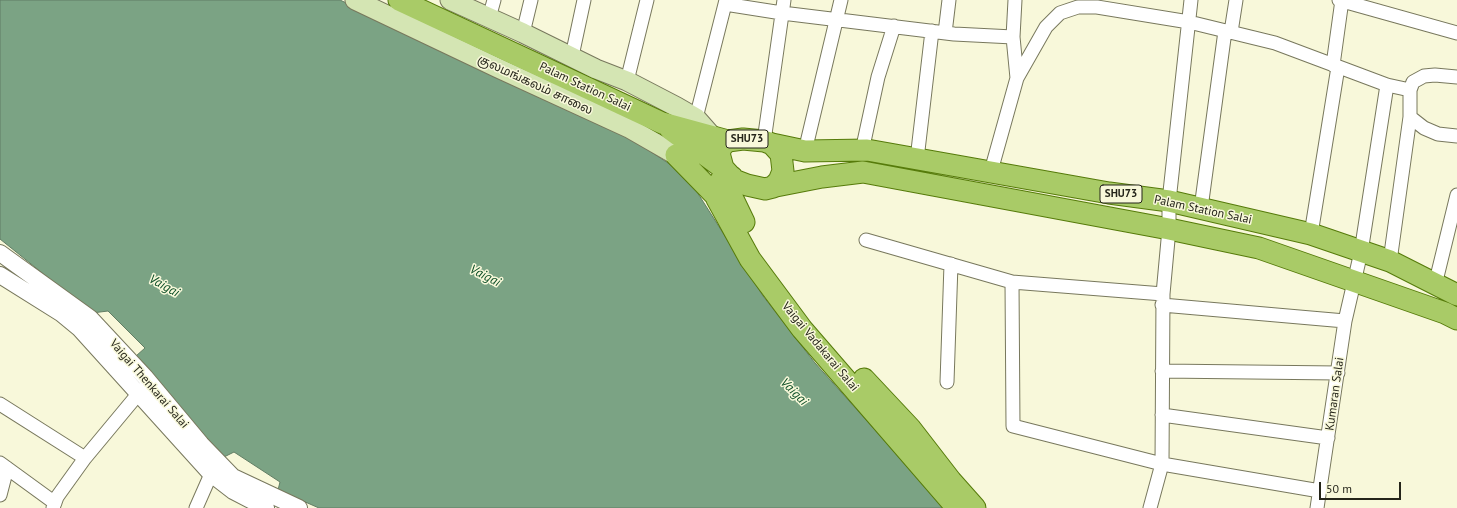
<!DOCTYPE html>
<meta charset="utf-8">
<style>
body{margin:0}
#map{position:relative;width:1457px;height:508px;overflow:hidden;background:#f8f8da;font-family:"PT Sans",sans-serif}
canvas{display:block}
.scale{position:absolute;left:1319px;top:482px;width:82px;height:18px;box-sizing:border-box;border:2px solid #25251a;border-top:0;padding-left:5px;font-size:12px;line-height:14px;white-space:nowrap;color:#25251a;-webkit-text-stroke:3px #f8f8da;paint-order:stroke}
</style>
<div id="map">
<canvas width="1457" height="508"></canvas>
<div class="scale">50 m</div>
</div>
<script>
const context = document.querySelector('canvas').getContext('2d');
context.lineJoin = 'round';
function paint(path, color) {
  context.fillStyle = color;
  context.fill(path, 'evenodd');
}
function poly(rows) {
  const path = new Path2D();
  for (const r of rows) {
    path.moveTo(r[0], r[1]);
    for (let i = 2; i < r.length; i += 2) path.lineTo(r[i], r[i + 1]);
  }
  return path;
}
function stroke(path, color, width, dash) {
  context.strokeStyle = color;
  context.lineWidth = width;
  context.lineCap = dash ? 'butt' : 'round';
  context.setLineDash(dash || []);
  context.stroke(path);
}
function drawText(font, color, halo, rows, align = 'center') {
  context.font = font + ' "PT Sans","Noto Sans Tamil",sans-serif';
  context.lineWidth = 3;
  context.setLineDash([]);
  context.textBaseline = 'middle';
  context.strokeStyle = halo;
  context.fillStyle = color;
  for (const [text, x, y, turn = 0] of rows) {
    context.save();
    context.translate(x, y);
    context.rotate((+turn || 0) * Math.PI / 180);
    context.textAlign = isNaN(turn) ? turn : align;
    if (halo) context.strokeText(text, 0, 0);
    context.fillText(text, 0, 0);
    context.restore();
  }
}
const water = poly([
 [0,0,340,0,633,140,671,165,697,192,763,296,815,363,945,508,319,508,278,490,280,482,234,452,222,458,136,356,145,348,108,311,92,313,0,239,0,0]
]);
const minor = poly([
 [726,0,725,4,782,13,954,34,1013,37],
 [1015,0,1013,37,1017,78],
 [1339,0,1457,33],
 [489,18,494,0],
 [1231,32,1236,0],
 [523,33,531,0],
 [945,33,949,0],
 [572,56,584,0],
 [1333,65,1342,0],
 [627,81,647,0],
 [1410,117,1424,128,1438,134,1457,136],
 [696,118,725,4],
 [764,141,784,0],
 [805,151,841,0],
 [862,151,878,77,894,26],
 [917,159,932,31],
 [991,171,1017,78,1046,27,1060,13,1078,7,1097,7,1189,22,1275,43,1387,85,1410,90,1413,82,1424,76,1435,75,1457,77],
 [1201,208,1225,31],
 [1311,234,1338,67],
 [866,240,1012,282,1163,294],
 [1390,261,1410,117,1410,90],
 [1012,282,1013,426,1162,464,1320,491],
 [1435,285,1457,195],
 [1162,305,1345,321],
 [1162,371,1338,373],
 [947,382,951,264],
 [0,404,85,458],
 [1162,415,1328,438],
 [0,463,55,503],
 [0,495,7,468],
 [53,508,57,497,85,458,139,393],
 [196,508,211,474],
 [1150,508,1162,464,1163,294,1169,229,1169,201,1191,0],
 [1317,508,1345,321,1361,252,1387,85]
]);
const tertiary = poly([
 [0,253,90,318,145,377,201,444,233,477,299,508],
 [0,275,62,314,79,328,211,474,233,491,266,508]
]);
const secondary = poly([
 [355,0,498,68,629,128,676,155,690,160],
 [450,0,523,33,596,69,627,81,677,107,696,118,711,135]
]);
const primary = poly([
 [399,0,662,123,728,141],
 [670,129,723,168],
 [743,139,764,141,772,144,781,154,783,171,779,181,773,187,765,189,747,185,734,180,723,168,719,153,722,146,728,141,743,139],
 [772,144,805,151,867,150,1109,193,1169,201,1311,234,1390,261,1457,295],
 [676,155,716,196],
 [726,172,715,190,717,199,750,259,802,329,957,508],
 [732,177,731,195,744,222],
 [776,186,822,177,863,172,1169,229,1259,248,1445,313,1457,319],
 [864,379,910,428,951,481,975,508]
]);
const shields = [
 [747,139,42],
 [1121,194,42]
];
const shieldNames = [
 ["SHU73",747,139],
 ["SHU73",1121,194]
];
const streetNames = [
 ["குலமங்கலம் சாலை",535,85,25],
 ["Palam Station Salai",585,87,25],
 ["Palam Station Salai",1203,210,12],
 ["Vaigai Vadakarai Salai",820,347,50],
 ["Vaigai Thenkarai Salai",149,384,49],
 ["Kumaran Salai",1335,394,-82]
];
const waterNames = [
 ["Vaigai",485,276,27],
 ["Vaigai",164,286,29],
 ["Vaigai",794,392,45]
];
paint(water, '#7ba384');
stroke(water, '#617d64', 1);
stroke(minor, '#78785d', 15);
stroke(tertiary, '#78785d', 18);
stroke(secondary, '#78785d', 21);
stroke(primary, '#567b0a', 23);
stroke(minor, '#fff', 13);
stroke(tertiary, '#fff', 16);
stroke(secondary, '#d4e5b3', 19);
stroke(primary, '#a9cb67', 21);
for (const [x, y, w] of shields) {
  const box = new Path2D();
  box.roundRect(x - w / 2, y - 9, w, 18, 3);
  context.fillStyle = '#f8f8da';
  context.fill(box);
  stroke(box, '#25251a', 1);
}
drawText('bold 11px', '#25251a', null, shieldNames);
drawText('12px', '#25251a', '#f8f8da', streetNames);
drawText('italic 13px', '#0e5028', '#f8f8da', waterNames);
</script>
